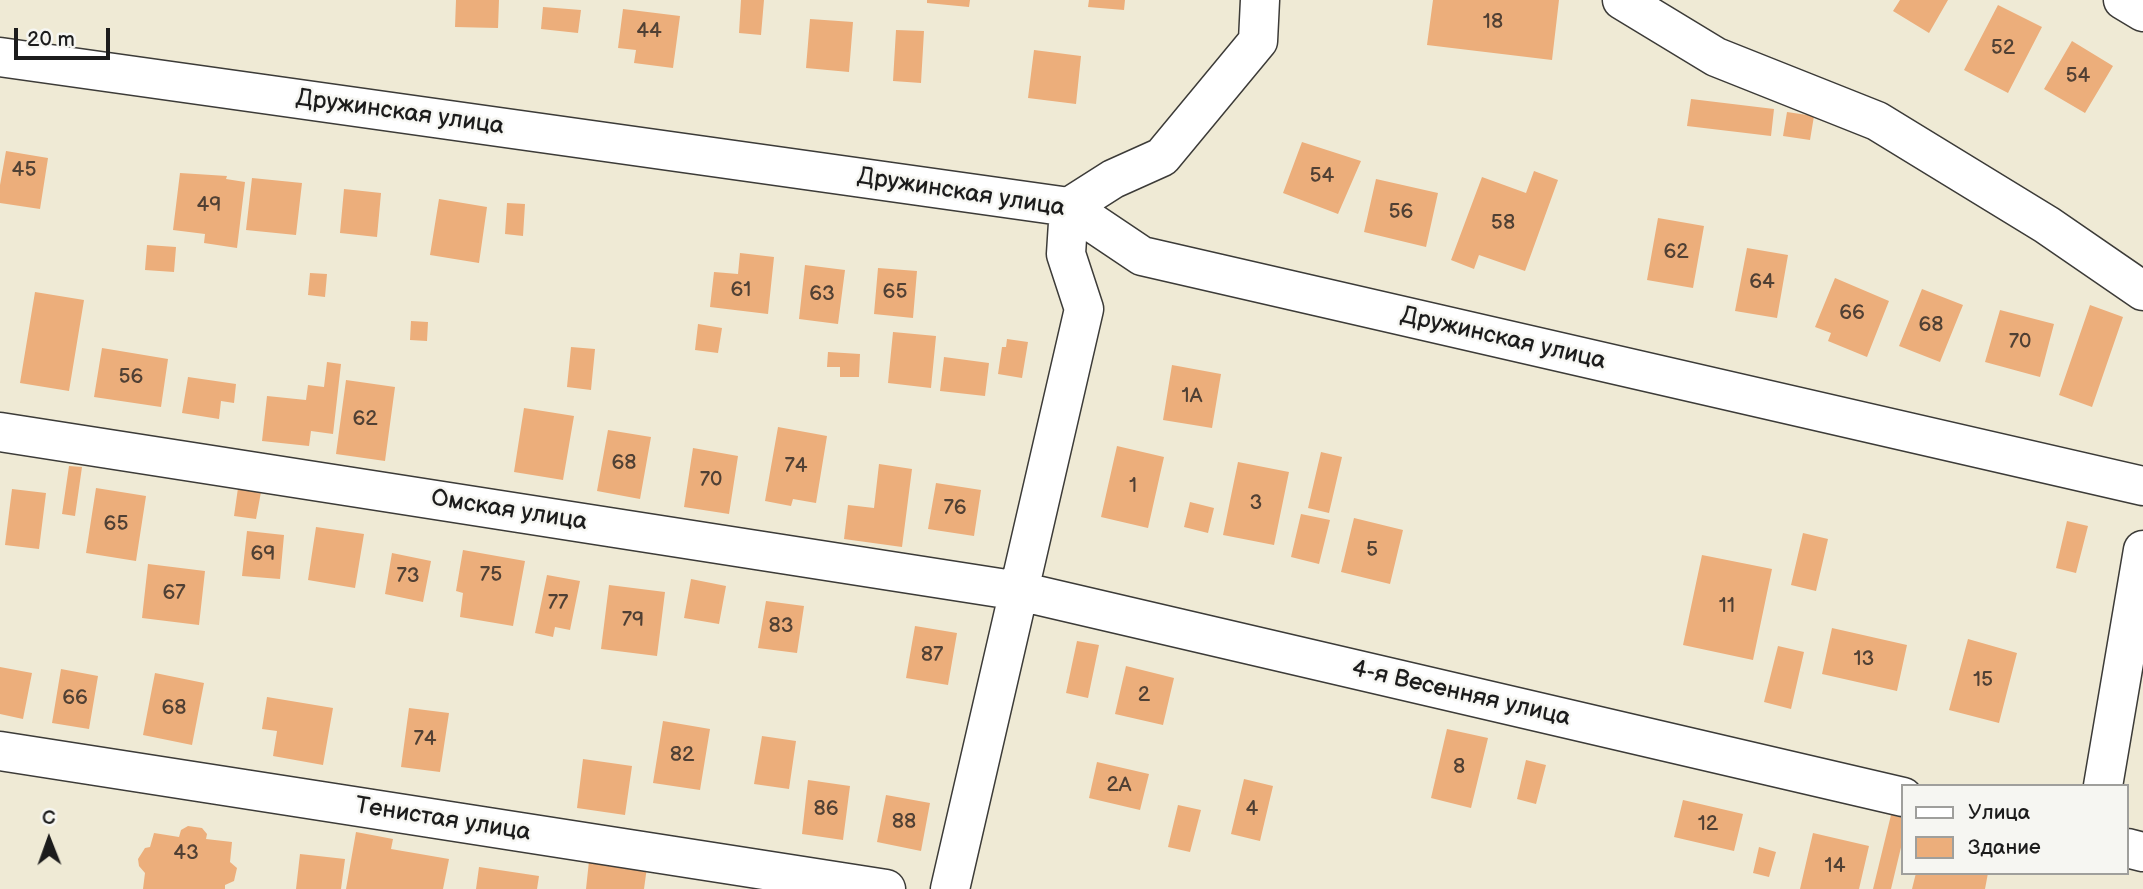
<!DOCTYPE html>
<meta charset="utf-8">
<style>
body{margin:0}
#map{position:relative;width:2143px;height:889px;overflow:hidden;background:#efead5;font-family:"Balsamiq Sans",sans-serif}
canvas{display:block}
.legend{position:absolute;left:1901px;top:784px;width:228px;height:91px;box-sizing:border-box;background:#f6f6f2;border:2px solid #9f9f9c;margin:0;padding:9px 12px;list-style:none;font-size:21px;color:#1c1c1c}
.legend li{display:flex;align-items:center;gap:14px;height:35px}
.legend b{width:35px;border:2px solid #9f9f9c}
.north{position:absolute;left:14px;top:805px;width:70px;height:70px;-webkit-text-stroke:5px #f6f6f2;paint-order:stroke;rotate:359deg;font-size:19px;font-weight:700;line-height:28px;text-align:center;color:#1c1c1c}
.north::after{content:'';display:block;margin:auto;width:24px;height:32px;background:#1c1c1c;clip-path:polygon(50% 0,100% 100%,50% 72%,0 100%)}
.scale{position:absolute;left:14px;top:28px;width:96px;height:32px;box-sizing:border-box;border:4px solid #1c1c1c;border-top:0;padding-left:9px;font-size:21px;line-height:24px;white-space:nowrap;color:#1c1c1c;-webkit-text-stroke:5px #f6f6f2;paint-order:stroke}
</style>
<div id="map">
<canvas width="2143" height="889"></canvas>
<ul class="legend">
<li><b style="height:9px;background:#fff"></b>Улица</li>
<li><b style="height:19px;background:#ecae7b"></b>Здание</li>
</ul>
<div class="north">С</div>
<div class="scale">20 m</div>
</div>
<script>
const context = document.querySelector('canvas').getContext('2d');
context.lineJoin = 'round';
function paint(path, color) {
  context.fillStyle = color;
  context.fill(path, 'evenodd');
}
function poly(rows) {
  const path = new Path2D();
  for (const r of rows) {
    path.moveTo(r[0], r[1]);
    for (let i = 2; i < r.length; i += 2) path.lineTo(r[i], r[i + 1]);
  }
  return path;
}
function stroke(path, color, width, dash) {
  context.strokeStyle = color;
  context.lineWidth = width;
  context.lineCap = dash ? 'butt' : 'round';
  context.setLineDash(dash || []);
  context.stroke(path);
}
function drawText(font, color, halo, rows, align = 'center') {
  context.font = font + ' "Balsamiq Sans",sans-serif';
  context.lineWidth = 5;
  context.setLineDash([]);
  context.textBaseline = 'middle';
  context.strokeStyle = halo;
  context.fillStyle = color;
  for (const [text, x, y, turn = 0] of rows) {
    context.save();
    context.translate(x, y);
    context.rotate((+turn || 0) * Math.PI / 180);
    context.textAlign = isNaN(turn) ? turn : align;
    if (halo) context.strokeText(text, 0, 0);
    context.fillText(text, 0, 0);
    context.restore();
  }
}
const building = poly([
 [456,0,499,0,498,28,455,27],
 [741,0,764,0,761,35,739,33],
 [927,0,970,0,969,7,927,3],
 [1089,0,1125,0,1124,10,1088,7],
 [1433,0,1559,0,1552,60,1427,45],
 [1900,0,1948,0,1929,33,1893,11],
 [1998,5,2042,27,2008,93,1964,70],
 [543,7,581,10,578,33,541,29],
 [623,9,680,16,673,68,634,63,636,50,618,48],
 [810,19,853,22,849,72,806,68],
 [896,30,924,31,921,83,893,81],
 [2072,41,2113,66,2085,113,2044,89],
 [1034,50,1081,56,1076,104,1028,98],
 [1691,99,1774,109,1771,136,1687,126],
 [1787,112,1814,116,1810,140,1783,136],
 [1302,142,1361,161,1338,214,1283,193],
 [6,151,48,158,40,209,0,203,0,185],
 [1534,171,1558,180,1525,271,1479,255,1474,269,1451,260,1482,177,1526,193],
 [180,173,227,176,226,179,245,182,237,248,204,243,205,234,173,230],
 [252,178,302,183,296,235,246,230],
 [1376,179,1438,193,1426,247,1364,232],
 [344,189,381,193,377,237,340,233],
 [439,199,487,207,479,263,430,255],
 [507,203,525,204,523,236,505,234],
 [1658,218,1704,226,1693,288,1647,280],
 [147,245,176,247,174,272,145,270],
 [1747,248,1788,255,1777,318,1735,311],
 [740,253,774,257,768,314,710,307,714,272,738,274],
 [805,265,845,270,838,324,799,319],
 [878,268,917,271,913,318,874,314],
 [310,273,327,274,325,297,308,295],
 [1835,278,1889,301,1867,357,1828,341,1831,333,1815,327],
 [1922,289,1963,305,1940,362,1899,346],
 [35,292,84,300,69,391,20,383],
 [2090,305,2123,317,2092,407,2059,395],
 [2000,310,2054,324,2040,377,1985,362],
 [411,321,428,322,427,341,410,340],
 [698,324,722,328,718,353,695,350],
 [893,332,936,336,931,388,888,383],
 [1007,339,1028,342,1022,378,998,374,1002,347,1006,347],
 [571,347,595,349,591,390,567,387],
 [102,348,168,359,161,407,94,397],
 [828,352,860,354,859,377,840,377,840,367,827,367],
 [944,357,989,363,985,396,940,391],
 [327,362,341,364,333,434,311,431,309,446,262,441,267,396,306,400,308,385,324,387],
 [1172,365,1221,374,1212,428,1163,420],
 [188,377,236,384,234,403,221,401,219,419,182,413],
 [346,380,395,387,385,461,336,454],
 [524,408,574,416,563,480,514,472],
 [778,427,827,436,816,503,793,499,791,506,765,501],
 [608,430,651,437,640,499,597,491],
 [1117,446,1164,457,1148,528,1101,517],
 [693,448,738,456,729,514,684,507],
 [1321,452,1342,457,1329,513,1308,508],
 [1238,462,1289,472,1274,545,1223,535],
 [879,464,912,469,902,547,844,539,848,505,874,508],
 [69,466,82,467,75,516,62,514],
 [936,483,981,490,974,536,928,529],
 [96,488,146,496,136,561,86,553],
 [238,488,261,492,256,519,234,516],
 [12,489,46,493,39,549,5,545],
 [1190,502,1214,508,1208,533,1184,527],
 [1301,514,1330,520,1319,564,1291,557],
 [1354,518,1403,530,1390,584,1341,572],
 [2067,521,2088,526,2076,573,2056,568],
 [316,527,364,534,355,588,308,580],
 [247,531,284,535,280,579,242,576],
 [1803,533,1828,539,1816,591,1791,585],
 [463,550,525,561,513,626,460,617,463,593,456,591],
 [392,553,431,561,423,602,385,594],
 [1702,555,1772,569,1753,660,1683,645],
 [148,564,205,571,199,625,142,618],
 [547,575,580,581,570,630,555,627,553,637,535,633],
 [691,579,726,586,719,624,684,618],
 [609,585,665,592,657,656,601,649],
 [766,601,804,606,797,653,758,648],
 [915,626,957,633,948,685,906,678],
 [1832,628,1907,645,1897,691,1822,674],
 [1968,639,2017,653,1999,723,1949,710],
 [1077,641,1099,645,1088,698,1066,693],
 [1778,646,1804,652,1791,709,1764,702],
 [1126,666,1174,678,1163,725,1115,714],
 [0,667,32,673,23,719,0,714],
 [61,669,98,676,89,729,52,723],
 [155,673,204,683,192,745,143,735],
 [267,697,333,708,323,765,273,756,277,731,262,729],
 [409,708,449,713,440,772,401,767],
 [663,721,710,729,700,790,653,783],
 [1447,729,1488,738,1471,808,1431,798],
 [762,736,796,741,789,789,754,784],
 [583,759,632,766,625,815,577,808],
 [1526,760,1546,765,1536,804,1517,799],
 [1097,762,1149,774,1140,810,1089,798],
 [1244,779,1273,786,1260,841,1231,834],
 [808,780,850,786,843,840,802,834],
 [886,795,930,803,921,851,877,842],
 [1683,800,1743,814,1734,851,1674,837],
 [1178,805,1201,810,1190,852,1168,847],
 [1891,815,1903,818,1903,839,1891,889,1873,889],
 [188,826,202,828,207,834,206,839,232,842,230,862,237,868,234,881,225,885,225,889,143,889,145,873,139,866,138,859,145,848,150,847,154,833,179,837,181,830],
 [356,832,393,839,391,849,449,859,443,889,346,889],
 [1813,833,1869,846,1859,889,1800,889],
 [1759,847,1776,852,1769,877,1753,873],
 [300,854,345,859,341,889,296,889],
 [589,861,647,867,644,889,586,889],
 [479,867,539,876,537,889,476,889],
 [1916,873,1988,873,1985,889,1912,889]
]);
const minor = poly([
 [1622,0,1716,57,1877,121,2047,225,2143,291],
 [2123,0,2143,12],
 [0,57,1069,207,1142,256,2143,486],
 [0,432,1019,591,1903,797],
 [0,751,886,889],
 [2103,786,2143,550],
 [2127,848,2143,852],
 [950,889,1084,309,1066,254,1069,207,1113,179,1162,157,1258,41,1260,0]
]);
const numberNames = [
 ["18",1493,23],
 ["44",649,32],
 ["52",2003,49],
 ["54",2078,77],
 ["45",24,171],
 ["54",1322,177],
 ["49",209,206],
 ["56",1401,213],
 ["58",1503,224],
 ["62",1676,253],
 ["64",1762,283],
 ["61",741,291],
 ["65",895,293],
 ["63",822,295],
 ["66",1852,314],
 ["68",1931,326],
 ["70",2020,343],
 ["56",131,378],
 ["1А",1192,397],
 ["62",365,420],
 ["68",624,464],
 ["74",796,467],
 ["70",711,481],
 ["1",1133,487],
 ["3",1256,504],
 ["76",955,509],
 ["65",116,525],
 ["5",1372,551],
 ["69",263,555],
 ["75",491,576],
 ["73",408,577],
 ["67",174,594],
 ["77",558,604],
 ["11",1727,607],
 ["79",633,621],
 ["83",781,627],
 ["87",932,656],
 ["13",1864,660],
 ["15",1983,681],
 ["2",1144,696],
 ["66",75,699],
 ["68",174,709],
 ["74",425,740],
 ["82",682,756],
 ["8",1459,768],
 ["2А",1119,786],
 ["86",826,810],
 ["4",1252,810],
 ["88",904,823],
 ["12",1708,825],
 ["43",186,854],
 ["14",1835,867]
];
const streetNames = [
 ["Дружинская улица",400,113,8],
 ["Дружинская улица",961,193,9],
 ["Дружинская улица",1503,339,13],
 ["Омская улица",509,511,9],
 ["4-я Весенняя улица",1461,694,13],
 ["Тенистая улица",443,820,9]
];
paint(building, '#ecae7b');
stroke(minor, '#3c3b38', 41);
stroke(minor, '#fff', 38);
drawText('21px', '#504034', null, numberNames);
drawText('24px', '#1c1c1c', '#f6f6f2', streetNames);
</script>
